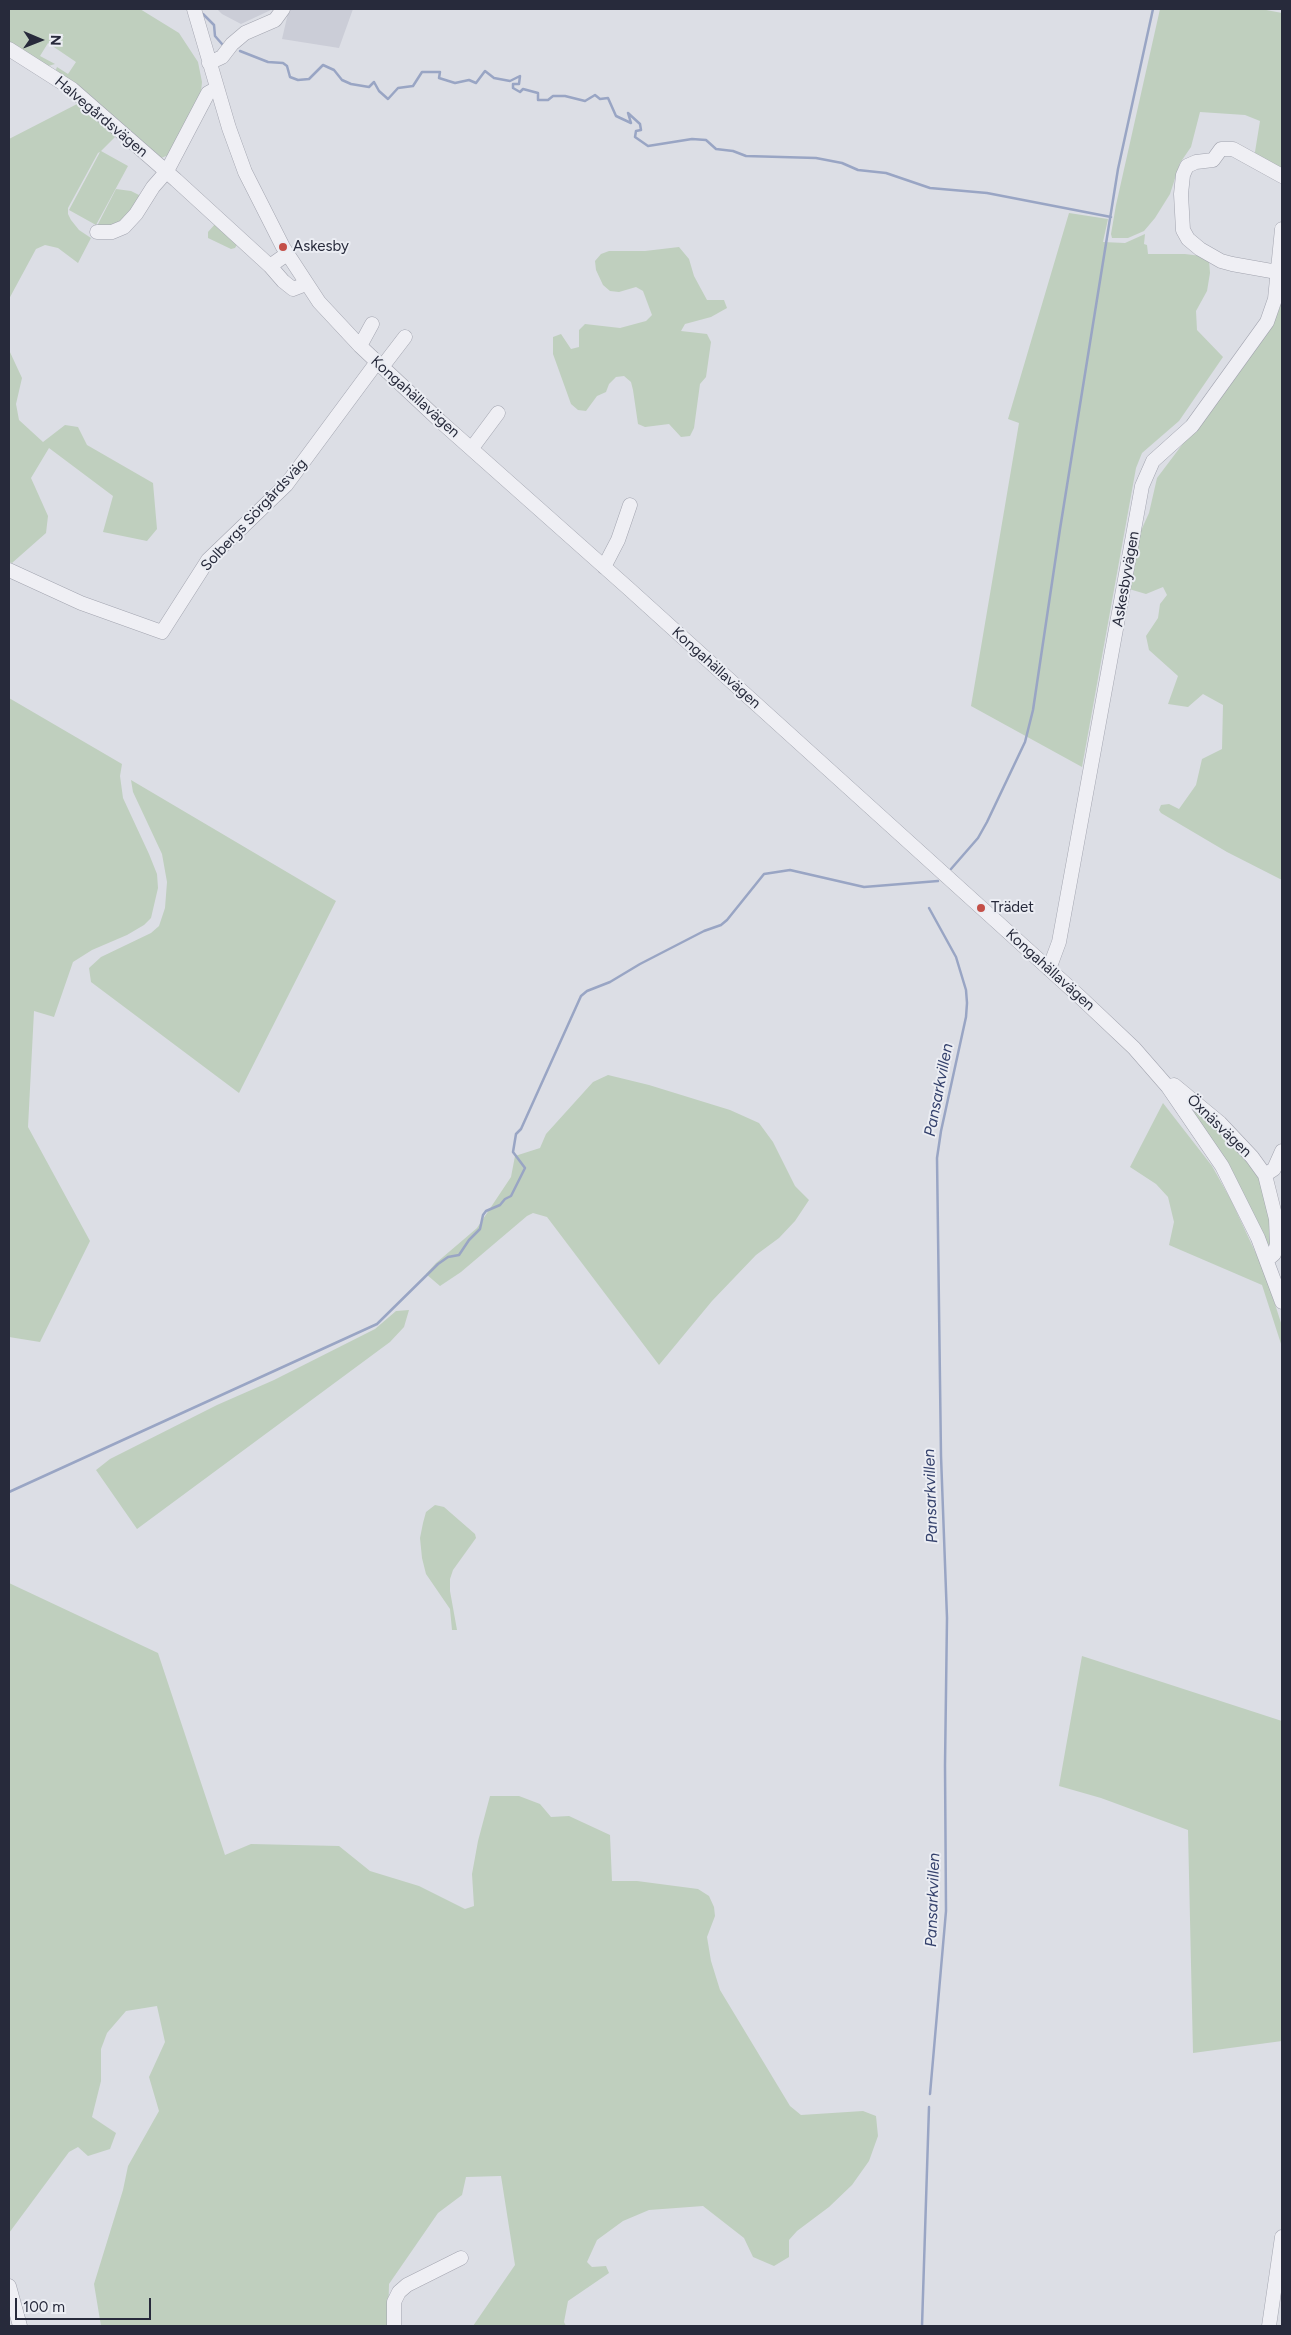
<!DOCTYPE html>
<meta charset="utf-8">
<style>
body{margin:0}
#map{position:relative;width:1291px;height:2335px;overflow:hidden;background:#dcdee5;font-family:Figtree,sans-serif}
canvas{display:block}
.frame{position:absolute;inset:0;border:10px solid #272a3b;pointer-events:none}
.north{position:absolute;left:15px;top:15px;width:50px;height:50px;-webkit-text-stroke:4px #ebedf3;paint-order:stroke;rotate:91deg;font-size:14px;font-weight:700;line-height:20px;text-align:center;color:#272a3b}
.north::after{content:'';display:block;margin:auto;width:18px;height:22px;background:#272a3b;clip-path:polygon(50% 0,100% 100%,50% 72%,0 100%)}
.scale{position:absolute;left:15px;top:2298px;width:136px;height:22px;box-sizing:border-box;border:2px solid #272a3b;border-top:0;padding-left:6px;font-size:15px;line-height:18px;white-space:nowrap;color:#272a3b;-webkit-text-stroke:4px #ebedf3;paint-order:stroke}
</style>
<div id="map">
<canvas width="1291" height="2335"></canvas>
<div class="frame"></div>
<div class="north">N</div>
<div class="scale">100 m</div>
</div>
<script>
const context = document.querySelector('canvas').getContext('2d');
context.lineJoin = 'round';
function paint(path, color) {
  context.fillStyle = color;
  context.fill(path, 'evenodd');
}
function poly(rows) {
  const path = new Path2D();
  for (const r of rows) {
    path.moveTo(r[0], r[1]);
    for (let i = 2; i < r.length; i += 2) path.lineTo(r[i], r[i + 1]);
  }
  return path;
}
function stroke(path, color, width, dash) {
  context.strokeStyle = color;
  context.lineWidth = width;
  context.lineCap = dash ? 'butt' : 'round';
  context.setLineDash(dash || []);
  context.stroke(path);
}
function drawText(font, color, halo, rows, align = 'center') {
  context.font = font + ' Figtree,sans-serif';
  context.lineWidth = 4;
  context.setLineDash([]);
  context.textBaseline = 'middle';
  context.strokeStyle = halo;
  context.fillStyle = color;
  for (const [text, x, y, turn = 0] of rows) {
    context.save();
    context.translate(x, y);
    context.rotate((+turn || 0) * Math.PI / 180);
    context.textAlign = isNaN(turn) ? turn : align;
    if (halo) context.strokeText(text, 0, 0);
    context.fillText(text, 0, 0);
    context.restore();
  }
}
const built = poly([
 [217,9,273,9,241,24,222,14],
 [289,9,353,9,339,48,282,39]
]);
const green = poly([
 [9,9,140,9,179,33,198,62,202,82,201,92,169,155,161,158,55,72,57,67,68,74,76,62,48,43,40,56,55,64,45,67,9,45],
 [1160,9,1261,9,1282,13,1282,175,1254,158,1260,121,1245,115,1200,112,1191,147,1180,163,1170,194,1155,218,1144,231,1128,238,1112,238,1111,234,1116,205],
 [79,103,116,136,101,151,128,166,96,225,69,210,100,152,98,153,68,208,68,214,71,220,79,230,91,238,78,263,58,248,45,245,36,249,9,299,9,139],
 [116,189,131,191,143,197,119,226,97,226],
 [1069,213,1108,219,1103,242,1125,243,1145,234,1144,244,1147,245,1148,254,1185,254,1201,256,1209,260,1210,273,1207,291,1196,311,1197,330,1223,357,1179,421,1142,453,1136,468,1082,767,971,706,1019,423,1008,419],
 [216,223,238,243,235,248,231,249,208,238,208,232],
 [679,247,689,259,694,276,707,300,724,300,727,308,711,317,685,324,681,331,707,334,711,342,706,377,700,384,694,428,690,436,681,437,669,424,645,427,638,424,633,390,631,382,624,376,616,377,609,384,606,392,597,396,586,411,578,410,571,404,553,354,553,337,561,334,571,349,579,347,579,330,585,324,620,328,646,321,652,315,643,291,636,287,619,292,610,291,603,285,596,270,595,261,601,254,609,251,645,251],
 [1282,296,1282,880,1227,852,1161,813,1159,810,1161,805,1169,804,1179,809,1196,785,1202,759,1222,749,1223,705,1203,694,1188,707,1168,704,1178,676,1149,650,1146,636,1158,618,1160,604,1167,595,1163,587,1146,594,1129,589,1139,535,1149,513,1157,478,1268,331,1279,310],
 [9,350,22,378,16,404,19,420,43,442,65,425,78,427,87,445,153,483,157,529,147,541,103,532,113,496,49,448,31,478,48,516,46,533,12,563,9,562],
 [9,698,122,764,120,776,123,798,149,854,157,874,158,888,151,918,144,925,127,935,92,950,73,962,54,1017,34,1011,28,1127,90,1241,40,1342,9,1337],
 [131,780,336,901,239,1093,91,982,89,968,101,957,151,933,159,926,165,908,167,882,162,854,133,792],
 [608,1075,649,1085,730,1110,759,1123,773,1142,795,1186,809,1200,795,1221,779,1238,756,1255,712,1301,659,1365,547,1217,533,1213,527,1216,461,1272,440,1286,426,1274,436,1263,477,1228,511,1177,515,1156,540,1148,546,1134,593,1082],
 [1185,1102,1207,1115,1255,1168,1265,1188,1275,1239,1269,1248,1234,1175],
 [1163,1103,1212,1166,1231,1200,1265,1273,1282,1326,1282,1347,1262,1285,1169,1245,1174,1222,1168,1197,1156,1184,1130,1167],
 [409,1310,404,1327,390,1342,137,1529,96,1470,110,1459,217,1405,274,1380,375,1329,396,1311],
 [435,1505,444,1507,475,1534,476,1538,453,1570,450,1579,450,1591,457,1630,452,1630,450,1609,426,1574,422,1558,420,1538,423,1523,426,1512],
 [9,1583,158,1653,225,1855,251,1844,339,1846,370,1871,419,1886,465,1909,474,1906,472,1874,478,1841,490,1796,519,1796,540,1804,551,1817,569,1816,610,1835,612,1881,637,1881,698,1889,709,1896,714,1907,715,1916,707,1937,711,1961,720,1990,790,2106,801,2115,863,2111,876,2116,878,2136,869,2161,852,2185,829,2207,797,2231,789,2240,789,2257,774,2266,753,2257,744,2238,703,2206,649,2210,623,2221,597,2240,587,2262,592,2267,606,2266,609,2273,568,2301,564,2322,566,2326,473,2326,515,2265,501,2176,466,2177,462,2195,438,2213,389,2284,388,2326,101,2326,94,2284,123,2190,128,2166,159,2111,149,2077,165,2042,157,2006,126,2011,107,2033,101,2049,101,2081,92,2117,116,2133,110,2149,88,2156,78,2147,69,2152,9,2233],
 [1082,1656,1282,1721,1282,2041,1193,2053,1188,1830,1101,1798,1059,1786]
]);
const stream = poly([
 [203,14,214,25,215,36,222,44],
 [240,51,268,62,283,63,287,66,290,77,298,80,309,79,323,65,334,70,342,80,351,84,369,87,374,82,379,91,388,99,398,88,413,86,422,72,440,72,439,78,455,83,469,80,476,83,485,71,494,78,510,81,520,76,519,84,513,84,513,88,520,92,523,89,538,93,538,100,548,100,553,96,565,96,585,101,595,95,600,99,608,98,616,116,631,123,628,113,640,124,641,130,636,131,635,137,648,146,692,139,706,140,716,149,733,151,746,156,816,158,842,163,858,170,886,173,930,188,987,193,1111,217],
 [951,869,978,838,987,822,1025,742,1033,710,1060,529,1118,169,1153,9],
 [929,908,956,957,966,990,967,1003,966,1017,941,1131,937,1158,941,1456,947,1618,945,1765,946,1911,930,2094],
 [9,1492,377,1324,438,1264,448,1257,459,1255,469,1240,480,1229,483,1215,486,1211,500,1205,505,1199,511,1196,525,1168,513,1152,516,1134,521,1129,581,996,587,991,610,982,640,964,704,931,721,925,727,920,764,874,790,870,864,887,938,881],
 [922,2326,929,2107]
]);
const minor = poly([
 [194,9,229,128,245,172,283,247,319,302,360,346,440,421,628,588,1080,997,1134,1048,1168,1087,1222,1166,1258,1238,1282,1302],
 [9,49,72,89,176,180,270,266],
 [209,63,222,57,232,44,245,33,275,20,283,9],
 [1282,176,1233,149,1221,149,1213,160,1196,162,1187,166,1183,175,1181,194,1183,230,1188,239,1200,249,1221,261,1232,264,1277,272,1282,270],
 [97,232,112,232,124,227,136,214,153,187,167,171,208,93,217,88],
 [287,254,270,266,283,281,293,289,306,284],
 [360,346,372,324],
 [382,367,405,337],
 [472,448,498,413],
 [604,567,618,540,630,505],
 [9,570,81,603,162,632,208,560,286,485,377,362],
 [1049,969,1059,942,1142,486,1153,461,1192,426,1267,322,1275,299,1282,229],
 [1171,1086,1174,1085,1220,1123,1252,1157,1265,1175,1276,1219,1277,1244,1274,1254,1267,1260],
 [1265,1175,1274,1169,1282,1151],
 [9,2286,20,2326],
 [394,2326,394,2302,399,2292,407,2285,461,2258],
 [1269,2326,1282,2237]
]);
const markers = [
 [283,247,5,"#c44f48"],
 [981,908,5,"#c44f48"]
];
const streetNames = [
 ["Halvegårdsvägen",101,117,40],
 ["Kongahällavägen",415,397,42],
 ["Solbergs Sörgårdsväg",254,515,-47],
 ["Askesbyvägen",1126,579,-80],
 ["Kongahällavägen",716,668,42],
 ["Kongahällavägen",1050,970,42],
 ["Öxnäsvägen",1219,1126,44]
];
const poiNames = [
 ["Askesby",293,247],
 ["Trädet",991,908]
];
const waterNames = [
 ["Pansarkvillen",939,1090,-79],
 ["Pansarkvillen",931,1496,-92],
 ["Pansarkvillen",933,1900,-88]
];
paint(built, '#cbcdd7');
paint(green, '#bfcfbe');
stroke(stream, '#99a5c4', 2.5);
stroke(minor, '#a2a4af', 15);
stroke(minor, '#efeff4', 14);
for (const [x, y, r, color] of markers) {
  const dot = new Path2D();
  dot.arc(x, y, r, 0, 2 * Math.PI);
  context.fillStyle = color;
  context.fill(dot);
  stroke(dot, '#ebedf3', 2);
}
drawText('15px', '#272a3b', '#ebedf3', streetNames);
drawText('15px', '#272a3b', '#ebedf3', poiNames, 'left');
drawText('italic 16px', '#34416c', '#ebedf3', waterNames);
</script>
